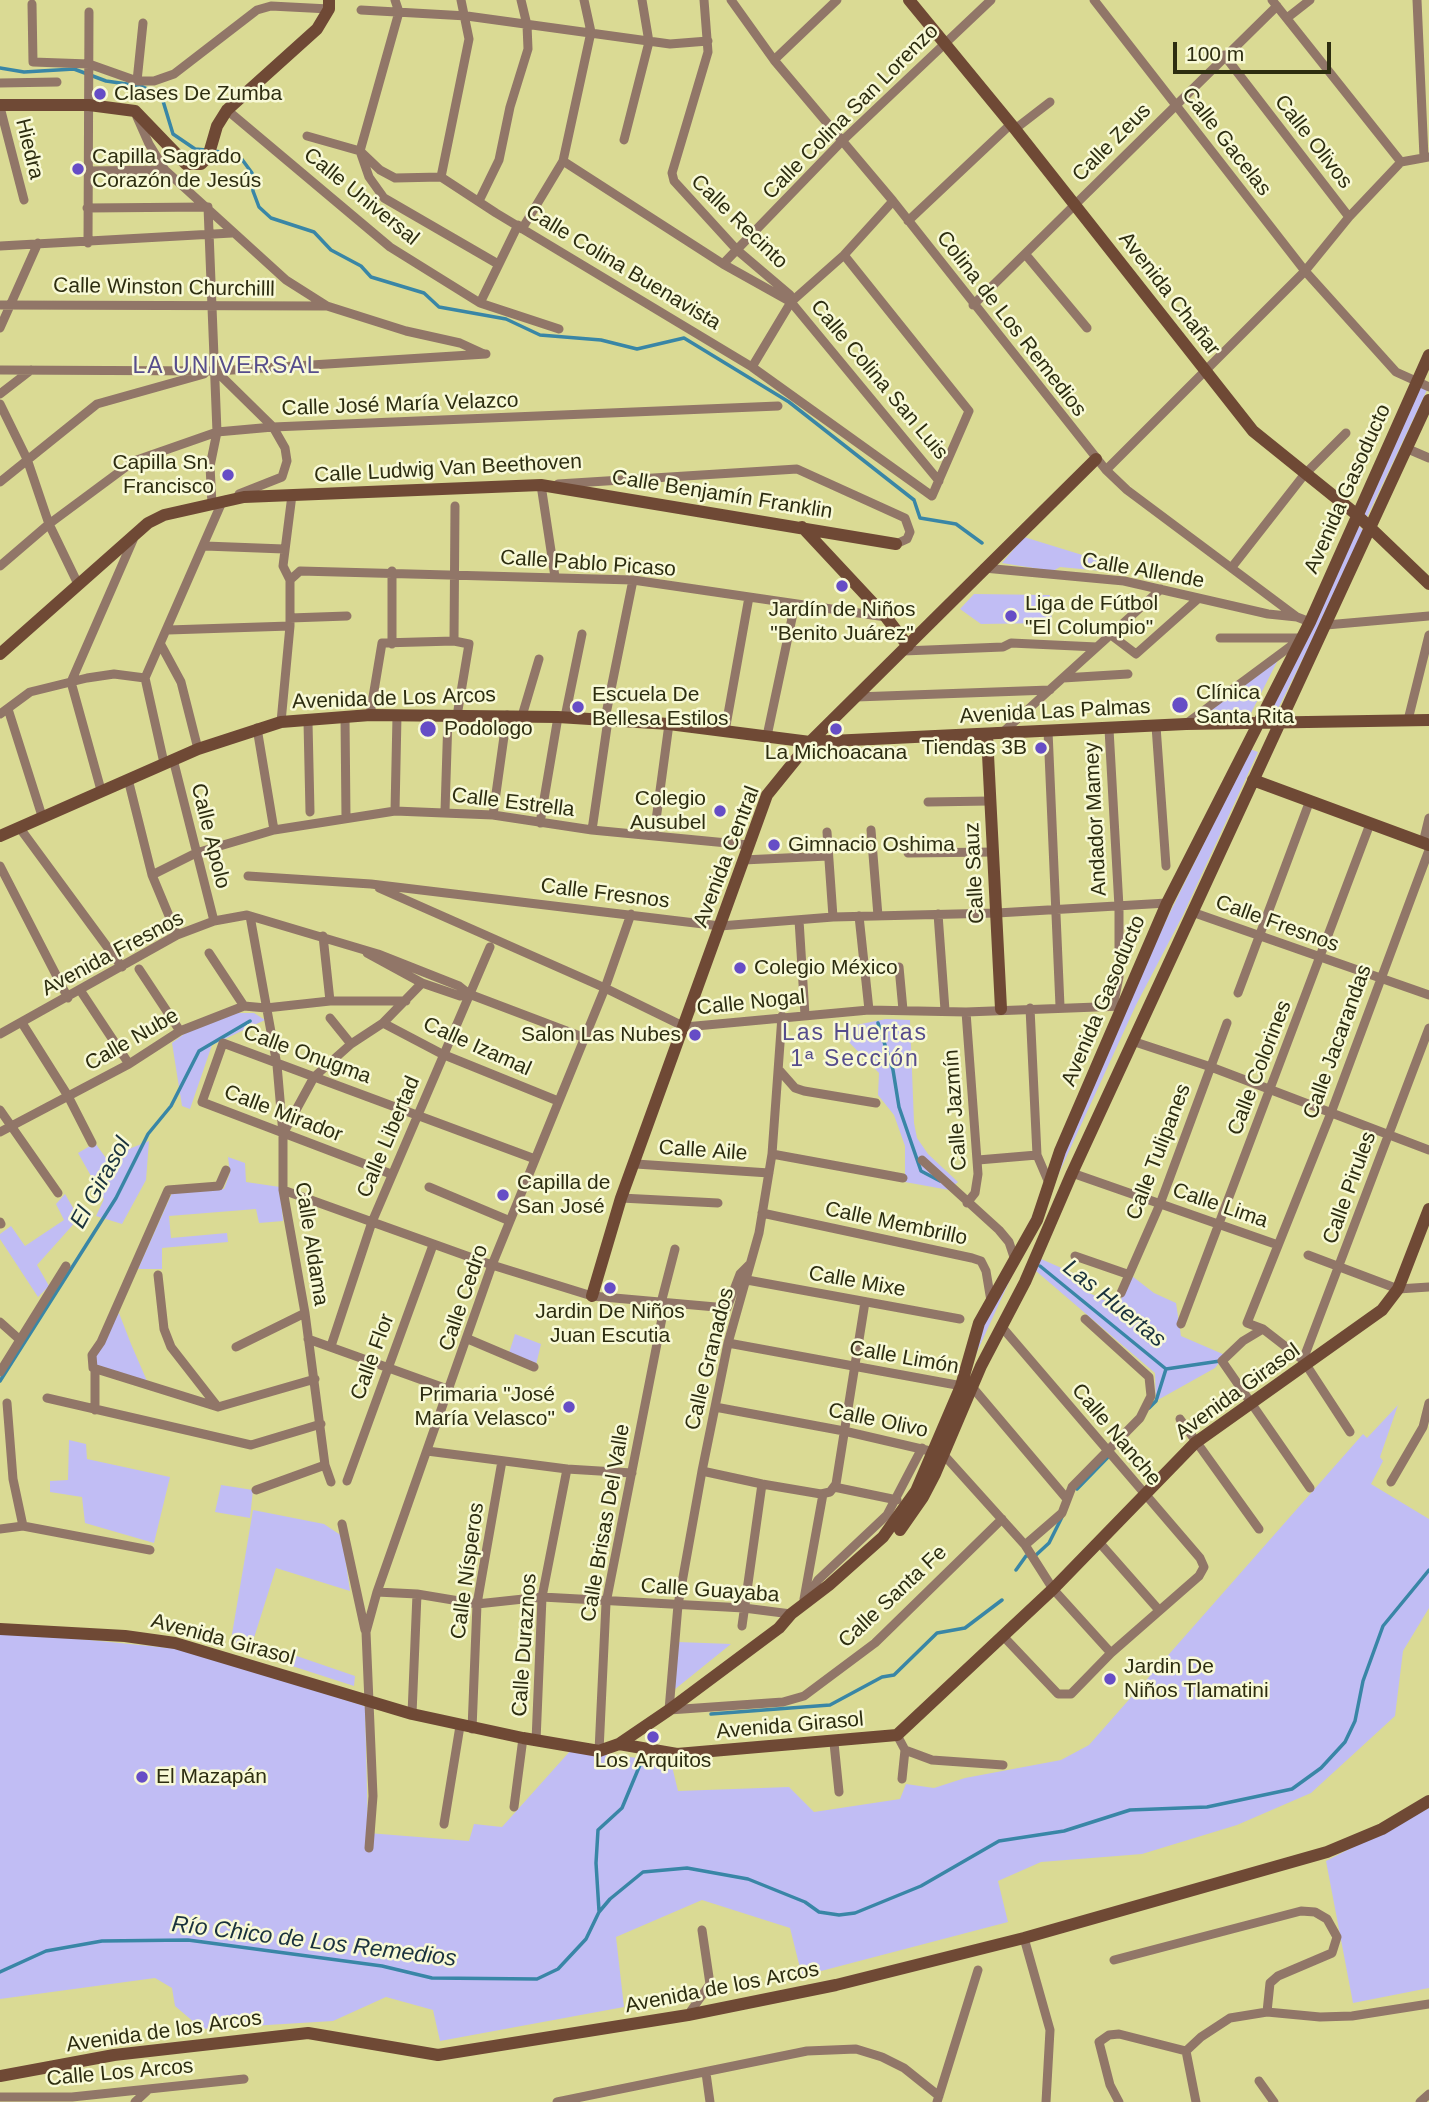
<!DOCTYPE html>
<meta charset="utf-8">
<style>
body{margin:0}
#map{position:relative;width:1429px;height:2102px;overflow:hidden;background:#dada94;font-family:Arial,sans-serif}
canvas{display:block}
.scale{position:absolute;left:1173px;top:42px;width:158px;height:32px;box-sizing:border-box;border:4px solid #2d2d10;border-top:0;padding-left:9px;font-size:21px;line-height:24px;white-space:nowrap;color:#2d2d10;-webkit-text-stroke:5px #f8f9d6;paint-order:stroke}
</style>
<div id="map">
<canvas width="1429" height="2102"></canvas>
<div class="scale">100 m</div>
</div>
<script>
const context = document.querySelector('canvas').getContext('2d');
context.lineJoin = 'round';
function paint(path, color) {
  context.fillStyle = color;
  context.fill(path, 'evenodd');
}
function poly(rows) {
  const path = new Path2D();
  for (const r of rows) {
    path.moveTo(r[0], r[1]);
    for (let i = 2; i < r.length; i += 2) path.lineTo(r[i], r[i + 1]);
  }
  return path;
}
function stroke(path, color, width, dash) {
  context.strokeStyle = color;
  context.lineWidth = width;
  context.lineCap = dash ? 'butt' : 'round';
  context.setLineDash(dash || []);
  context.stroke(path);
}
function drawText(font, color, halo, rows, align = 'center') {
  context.font = font + ' Arial,sans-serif';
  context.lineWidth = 5;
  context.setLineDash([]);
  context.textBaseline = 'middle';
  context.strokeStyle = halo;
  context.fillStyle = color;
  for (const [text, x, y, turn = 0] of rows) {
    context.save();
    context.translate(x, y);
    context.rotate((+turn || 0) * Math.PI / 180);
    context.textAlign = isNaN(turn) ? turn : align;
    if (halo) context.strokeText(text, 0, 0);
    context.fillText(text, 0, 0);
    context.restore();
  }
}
const green = poly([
 [1419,386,1427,390,1367,517,1362,511],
 [1357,524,1363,530,1308,648,1273,719,1266,717],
 [1024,537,1105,562,1102,571,1060,567,1053,571,1002,563],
 [974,594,1050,595,1052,623,981,624,960,609],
 [1280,656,1251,713,1199,717],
 [1250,749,1258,752,1183,915,1136,1005,971,1365,980,1323,1058,1163,1161,931],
 [237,1013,254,1013,265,1020,212,1045,190,1109,182,1106,172,1043,188,1031],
 [910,1020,914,1123,917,1138,928,1154,958,1182,949,1190,905,1182,905,1146,894,1115,878,1095,879,1073,843,1036,843,1030,856,1025,886,1019],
 [149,1141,146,1180,122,1224,96,1216,104,1199,78,1153,95,1143,106,1158],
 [228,1157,245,1163,246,1182,280,1187,283,1221,259,1223,256,1209,169,1216,171,1238,227,1233,228,1242,162,1248,162,1269,138,1269,172,1193,224,1189,230,1173],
 [65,1194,79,1218,37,1265,49,1286,38,1297,0,1239,0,1234,11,1226,25,1246,64,1220,56,1204],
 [1041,1259,1089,1280,1085,1291,1106,1301,1119,1303,1132,1276,1154,1293,1176,1303,1181,1336,1225,1355,1215,1368,1156,1401,1155,1373,1036,1271],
 [119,1313,131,1344,147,1381,96,1368,94,1356],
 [515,1334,541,1344,536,1365,509,1353],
 [1398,1405,1380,1457,1383,1461,1371,1484,1429,1519,1429,1608,1403,1651,1395,1716,1311,1793,1237,1825,1142,1854,1041,1862,998,1881,1008,1922,802,1976,790,1928,702,1900,616,1937,624,2007,440,2041,433,2010,386,1997,333,2021,202,2029,175,2006,172,1988,155,1978,0,1999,0,1631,179,1649,362,1705,365,1707,368,1833,469,1841,474,1824,502,1827,571,1750,671,1762,678,1791,789,1787,814,1812,900,1799,906,1784,934,1788,965,1778,1061,1760,1089,1745,1363,1434,1367,1438],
 [69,1440,86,1444,87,1459,170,1477,154,1543,85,1523,82,1497,50,1492,50,1481,68,1480],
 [221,1485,253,1490,250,1518,215,1512],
 [253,1510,324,1524,342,1536,350,1591,276,1568,253,1641,355,1676,354,1686,230,1646],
 [678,1642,731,1644,674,1690],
 [1429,1808,1429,1988,1353,2003,1326,1861]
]);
const stream = poly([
 [0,68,24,72,74,69,106,81,141,86,154,92,163,101,173,134,195,149,206,150],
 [213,151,238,154,252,173,253,191,259,207,271,218,314,232,331,250,361,266,371,277,424,293,439,307,506,319,540,335,601,340,637,349,684,338,789,402,914,500,920,518,956,524,982,543],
 [878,1023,893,1070,899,1107,921,1171,940,1181],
 [1040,1266,1166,1369,1220,1361],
 [0,1381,116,1198,148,1134,171,1106,199,1051,250,1021],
 [1149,1408,1156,1401,1166,1369],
 [1077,1489,1111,1454],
 [1016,1570,1026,1556,1036,1555,1049,1543,1062,1517],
 [711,1714,830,1705,882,1677,894,1675,937,1633,965,1628,1002,1600],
 [599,1911,596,1863,598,1830,622,1808,642,1760],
 [0,1972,46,1951,102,1941,188,1940,382,1966,432,1978,537,1979,558,1969,586,1939,599,1912,610,1899,643,1872,687,1868,748,1879,805,1902,819,1912,839,1915,855,1913,921,1886,999,1841,1064,1831,1130,1810,1207,1807,1292,1789,1321,1768,1345,1742,1355,1721,1363,1681,1383,1626,1429,1570]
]);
const street = poly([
 [704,0,708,52,672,173,674,181,737,250,790,295,791,302,939,481],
 [731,0,774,60,893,201,1106,470,1127,490,1297,617,1310,622],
 [1094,0,1305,271,1396,372,1429,387],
 [1272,0,1401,162],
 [1417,0,1424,157],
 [32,4,33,62,89,64,137,81,154,81,174,74,257,10,271,6,329,9],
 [361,10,467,16,670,44,708,41],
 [1287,18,1310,0],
 [1224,55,1349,217],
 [774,60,837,0],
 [137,81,143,23],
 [0,83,57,82],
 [0,107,24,200],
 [227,110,390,247,480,303,559,329],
 [137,117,149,144,165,170,286,280,327,306,406,331,460,343,484,354],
 [1015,129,1050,102],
 [307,136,360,151,380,170,395,178,441,177],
 [624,140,649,42,642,0],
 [360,151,369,177,384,198,498,264],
 [360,151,399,12,395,0],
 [563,161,723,264,791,302],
 [1401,162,1429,157],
 [87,171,165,170],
 [441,177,496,213,752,367,932,496,969,411,844,255],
 [441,177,469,39,461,0],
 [479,201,499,160,510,107,528,49,527,25,521,0],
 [87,208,208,207,217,432,210,466,212,504],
 [908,221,1011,124],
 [522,229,563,161,591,32,584,0],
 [88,243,89,12],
 [0,246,232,233],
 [1026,255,1087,328],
 [723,264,841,142,991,0],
 [480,303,518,225],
 [0,305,325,306],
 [973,305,1277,6],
 [0,328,38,243],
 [752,367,791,302,844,255,893,201],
 [0,370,216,371,486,354],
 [216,371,273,427,285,448,287,461,282,477,239,494],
 [0,394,31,370],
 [0,404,27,459,49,524,78,584],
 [1408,449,1429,458],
 [1106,470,1305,271,1349,217,1401,162],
 [0,482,97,404,204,374],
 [558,484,797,469,905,518,910,532,907,539,896,544],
 [544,485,541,485,555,577],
 [205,546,284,549],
 [0,566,49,524,134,461,217,432,273,427,778,406],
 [1232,567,1304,475,1346,433],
 [984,568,1124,581,1268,614,1297,617],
 [392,571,392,644],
 [290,580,300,571,633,580,886,617],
 [290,580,283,566,292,495],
 [290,618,347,616],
 [1326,625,1429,616],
 [168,630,290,626],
 [1111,635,1136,654,1199,598],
 [1220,638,1301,638],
 [454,641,455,506],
 [161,645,181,682,198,749],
 [903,651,1003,647,1011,643,1097,647],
 [145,678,222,502,226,500],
 [145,678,164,763],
 [1063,678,1128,674],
 [856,697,1050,690],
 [8,709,42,816],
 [0,714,30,692,87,678,114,674,145,678],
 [370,715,382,643,454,641,469,644,457,716],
 [522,716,539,659],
 [345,717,346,818],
 [565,717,582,634],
 [605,719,633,580],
 [1408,720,1429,635],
 [281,722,290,626,290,580],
 [308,722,310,812],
 [1187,723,1299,640],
 [1156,726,1166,866],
 [257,728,274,830],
 [1109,729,1119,907,1119,977,1113,1006],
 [725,731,749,597],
 [1048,731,1060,1006],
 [1003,732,1161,589],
 [767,736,795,604],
 [173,759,214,921],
 [128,779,152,875,177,935],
 [101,790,71,682,133,540],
 [928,802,990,801],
 [395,811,397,716],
 [445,811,448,717],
 [493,815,507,715],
 [540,823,558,717],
 [19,827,122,967],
 [592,830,608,720],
 [871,830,878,916],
 [827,832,833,917],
 [654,835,669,724],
 [1423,843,1429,818],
 [908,853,994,852],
 [743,860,828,856],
 [0,866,68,998],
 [152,875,196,853,274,830,395,811,493,815,592,830,748,845],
 [248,876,371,884,720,926,833,917,997,913,1167,903],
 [379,888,605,988,685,1027,869,1010,966,1012,1123,1006],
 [1192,912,1429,995],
 [938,914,945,1010],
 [250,916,277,1065,283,1134,283,1190,305,1313,325,1465,331,1482],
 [859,916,869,1010],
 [799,920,805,1015],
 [323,936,330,1001],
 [209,953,244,1006],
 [367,953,422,983,460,996,469,994],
 [899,967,903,1010],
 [139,969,180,1031],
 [80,990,129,1064],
 [1238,993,1309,803],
 [1030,1008,1037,1155,1049,1183],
 [966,1012,978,1174,975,1193,967,1203],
 [782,1016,772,1154,759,1233,728,1343,702,1471,678,1605,669,1710,783,1702,804,1696,875,1643,1002,1519],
 [330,1018,351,1044],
 [22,1023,68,1096,92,1143],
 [383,1023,442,1054,558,1101],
 [0,1034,177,935,214,921,247,915,378,954,459,986,469,994,585,1038],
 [1132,1041,1211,1067,1429,1150],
 [780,1071,795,1088,804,1091,876,1103],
 [0,1110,58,1193],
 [0,1132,129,1064,180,1031,244,1006,266,1008,330,1001,406,1001],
 [284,1132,314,1077,351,1044,383,1023,422,983],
 [772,1154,903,1178],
 [922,1160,999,1230,1009,1242,1015,1260],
 [978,1160,1037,1155],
 [636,1164,769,1173],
 [226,1170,219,1186,168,1190,101,1342,92,1355,93,1368,218,1407,315,1379],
 [1072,1173,1278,1245],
 [391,1174,202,1102,223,1043,535,1159],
 [429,1187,510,1221],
 [283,1190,492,1265,592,1296,727,1308,740,1274,749,1265],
 [621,1198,718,1203],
 [762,1213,972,1258,981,1261,986,1271,991,1301],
 [0,1222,1,1224],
 [1308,1255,1398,1289,1429,1287],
 [1075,1256,1127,1274],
 [158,1275,164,1329,171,1347,217,1406],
 [747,1280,960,1319],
 [1121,1293,1160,1204,1227,1023],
 [661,1303,675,1249],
 [0,1322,19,1339],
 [1181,1324,1370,824],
 [1001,1326,1200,1558,1204,1567,1199,1576,1111,1653,1071,1694,1058,1694,1003,1636],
 [1263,1329,1243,1341,1222,1361,1310,1488],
 [308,1339,450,1390],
 [468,1339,534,1367],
 [728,1343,973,1388,1067,1499],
 [331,1346,372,1222,490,947],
 [236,1347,305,1313],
 [1303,1360,1429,1028],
 [95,1371,95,1410],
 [0,1372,66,1266],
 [47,1398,251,1445,321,1424],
 [7,1403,13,1479,23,1526],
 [715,1407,844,1431,943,1454,1025,1545,1053,1589,1111,1653],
 [1180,1419,1259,1529],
 [1350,1432,1303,1360,1263,1329,1247,1323,1331,1113,1429,850],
 [427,1451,567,1469,632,1473],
 [702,1471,762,1484,821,1494,830,1492,836,1484,865,1302],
 [347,1481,433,1245],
 [1391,1482,1423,1427,1429,1403],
 [834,1487,897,1500],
 [256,1490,325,1465],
 [342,1524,365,1630],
 [0,1529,23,1526,150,1550],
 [1098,1541,1158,1609],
 [1025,1545,1062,1513,1072,1487,1140,1418,1151,1396,1149,1377,1085,1319],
 [377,1592,417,1594,477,1604,542,1597,744,1608,791,1614],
 [804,1599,823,1494],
 [806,1600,818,1580,887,1515,922,1448],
 [742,1626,762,1484],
 [412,1714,417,1594],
 [472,1729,477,1604,502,1461],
 [897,1735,905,1750,932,1760,1003,1765],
 [536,1741,542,1597,567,1469],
 [834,1743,839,1792],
 [599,1751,606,1603,665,1303],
 [902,1779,905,1750],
 [514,1807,523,1738],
 [444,1824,460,1726],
 [369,1848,373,1796,366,1632,377,1592,492,1265,605,988,631,914],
 [1024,1938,1050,2030,1046,2102],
 [1114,1960,1301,1911,1315,1912,1327,1919,1337,1937,1332,1953,1278,1976,1270,1983,1267,2012],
 [688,2015,710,1984,702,1930],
 [1186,2051,1201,2037,1230,2018,1267,2012,1320,2017,1352,2016,1429,2004],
 [1186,2051,1196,2102],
 [706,2073,710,2102],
 [1259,2081,1274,2102],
 [0,2097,72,2097,244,2079],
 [135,2102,148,2090],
 [557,2102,807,2051,856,2049,882,2057,904,2068,939,2096],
 [937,2102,978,1970],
 [1119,2102,1110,2085,1099,2042,1109,2035,1119,2034,1186,2051],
 [1420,2102,1429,2094]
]);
const secondary = poly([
 [909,0,1015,129,1253,431,1356,514,1429,584],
 [0,105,89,105,135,111,186,164,201,164,208,157,217,126,227,110,317,29,329,9,329,0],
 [802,527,886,617,908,646],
 [0,654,148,523,164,515,244,497,541,485,896,544],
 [987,735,1001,1009],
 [1253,780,1429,845],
 [0,836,198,749,281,722,370,715,558,717,669,724,810,742,1186,724,1429,720],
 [592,1296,621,1198,767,795,810,742,1096,459],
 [900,1530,923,1497,935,1474,981,1366,1025,1282,1072,1173,1429,400],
 [0,1629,125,1636,175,1643,412,1714,523,1738,599,1751,619,1744,669,1710,779,1628,791,1614,829,1585,883,1537,916,1491,961,1386,979,1323,1037,1220,1060,1151,1167,903,1310,622,1429,355],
 [619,1744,677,1754,897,1735,1053,1589,1195,1443,1382,1310,1398,1289,1429,1209],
 [0,2076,114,2055,308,2033,438,2055,688,2015,836,1985,1024,1938,1327,1852,1382,1829,1429,1801]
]);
const markers = [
 [100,94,7,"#664dc6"],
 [78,169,7,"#664dc6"],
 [228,475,7,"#664dc6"],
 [842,586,7,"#664dc6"],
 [1011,616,7,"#664dc6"],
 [1180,705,9,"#664dc6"],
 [578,707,7,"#664dc6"],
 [428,729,9,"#664dc6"],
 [836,729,7,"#664dc6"],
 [1041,748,7,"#664dc6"],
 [720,811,7,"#664dc6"],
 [774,845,7,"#664dc6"],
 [740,968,7,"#664dc6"],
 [695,1035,7,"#664dc6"],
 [503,1195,7,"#664dc6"],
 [610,1288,7,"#664dc6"],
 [569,1407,7,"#664dc6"],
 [1110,1679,7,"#664dc6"],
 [653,1737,7,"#664dc6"],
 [142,1777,7,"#664dc6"]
];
const poiNames = [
 ["Clases De Zumba",114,94],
 ["Capilla Sagrado",92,157],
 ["Corazón de Jesús",92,181],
 ["Capilla Sn.",214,463,"right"],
 ["Francisco",214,487,"right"],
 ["Liga de Fútbol",1025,604],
 ["\"El Columpio\"",1025,628],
 ["Jardín de Niños",842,610,"center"],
 ["\"Benito Juárez\"",842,634,"center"],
 ["Clínica",1196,693],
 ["Santa Rita",1196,717],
 ["Escuela De",592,695],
 ["Bellesa Estilos",592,719],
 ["Podologo",444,729],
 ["Tiendas 3B",1027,748,"right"],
 ["La Michoacana",836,753,"center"],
 ["Colegio",706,799,"right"],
 ["Ausubel",706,823,"right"],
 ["Gimnacio Oshima",788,845],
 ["Colegio México",754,968],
 ["Salon Las Nubes",681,1035,"right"],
 ["Capilla de",517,1183],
 ["San José",517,1207],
 ["Jardin De Niños",610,1312,"center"],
 ["Juan Escutia",610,1336,"center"],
 ["Primaria \"José",555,1395,"right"],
 ["María Velasco\"",555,1419,"right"],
 ["Jardin De",1124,1667],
 ["Niños Tlamatini",1124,1691],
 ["Los Arquitos",653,1761,"center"],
 ["El Mazapán",156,1777]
];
const streetNames = [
 ["Calle Colina San Lorenzo",851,112,-45],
 ["Calle Gacelas",1226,142,52],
 ["Calle Olivos",1313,142,52],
 ["Calle Zeus",1112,143,-45],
 ["Hiedra",29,149,76],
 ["Calle Universal",361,197,39],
 ["Calle Recinto",739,222,44],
 ["Calle Colina Buenavista",623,268,31],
 ["Calle Winston Churchilll",164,288,1],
 ["Avenida Chañar",1169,294,52],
 ["Colina de Los Remedios",1011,324,52],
 ["Calle Colina San Luis",879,380,50],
 ["Calle José María Velazco",400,405,-2],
 ["Calle Ludwig Van Beethoven",448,469,-3],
 ["Avenida Gasoducto",1348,489,-66],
 ["Calle Benjamín Franklin",722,495,9],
 ["Calle Pablo Picaso",588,564,4],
 ["Calle Allende",1143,571,10],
 ["Avenida de Los Arcos",394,699,-2],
 ["Avenida Las Palmas",1055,712,-3],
 ["Calle Estrella",513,803,7],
 ["Andador Mamey",1096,819,-93],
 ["Calle Apolo",210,836,76],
 ["Avenida Central",727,857,-69],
 ["Calle Sauz",975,873,-93],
 ["Calle Fresnos",605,894,7],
 ["Calle Fresnos",1277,924,20],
 ["Avenida Fresnos",113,954,-28],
 ["Avenida Gasoducto",1104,1001,-67],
 ["Calle Nogal",751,1003,-6],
 ["Calle Nube",132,1040,-30],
 ["Calle Jacarandas",1338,1042,-70],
 ["Calle Izamal",477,1047,24],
 ["Calle Onugma",307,1055,20],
 ["Calle Colorines",1260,1068,-69],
 ["Calle Jazmín",956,1110,-94],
 ["Calle Mirador",283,1114,21],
 ["Calle Libertad",389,1137,-67],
 ["Calle Aile",703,1151,4],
 ["Calle Tulipanes",1159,1152,-69],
 ["Calle Pirules",1350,1188,-70],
 ["Calle Lima",1220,1206,19],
 ["Calle Membrillo",896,1224,12],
 ["Calle Aldama",311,1244,81],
 ["Calle Mixe",857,1282,10],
 ["Calle Cedro",464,1298,-71],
 ["Calle Flor",373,1357,-70],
 ["Calle Limón",904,1358,10],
 ["Calle Granados",710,1359,-76],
 ["Avenida Girasol",1238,1392,-36],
 ["Calle Olivo",878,1421,12],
 ["Calle Nanche",1116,1435,50],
 ["Calle Brisas Del Valle",606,1523,-80],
 ["Calle Nísperos",468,1571,-82],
 ["Calle Guayaba",710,1591,4],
 ["Calle Santa Fe",893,1597,-43],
 ["Avenida Girasol",223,1640,15],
 ["Calle Duraznos",525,1645,-86],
 ["Avenida Girasol",790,1726,-5],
 ["Avenida de los Arcos",722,1988,-11],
 ["Avenida de los Arcos",164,2032,-8],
 ["Calle Los Arcos",120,2073,-5]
];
const neighbourhoodNames = [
 ["LA UNIVERSAL",227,367],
 ["Las Huertas",855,1034],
 ["1ª Sección",855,1060]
];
const waterNames = [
 ["El Girasol",101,1183,-61],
 ["Las Huertas",1114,1304,39],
 ["Río Chico de Los Remedios",314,1942,7]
];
paint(green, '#c1bdf4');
stroke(stream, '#3986a6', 3.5);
stroke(street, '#917668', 9);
stroke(secondary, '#6f4935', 12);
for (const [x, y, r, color] of markers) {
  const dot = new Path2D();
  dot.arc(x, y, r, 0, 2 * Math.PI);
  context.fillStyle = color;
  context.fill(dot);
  stroke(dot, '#f8f9d6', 2.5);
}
drawText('21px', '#2d2d10', '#f8f9d6', poiNames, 'left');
drawText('21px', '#2d2d10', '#f8f9d6', streetNames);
context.letterSpacing = '2px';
drawText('23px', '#564d8c', '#f8f9d6', neighbourhoodNames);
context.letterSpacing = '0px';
drawText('italic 23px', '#1a323d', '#f8f9d6', waterNames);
</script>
